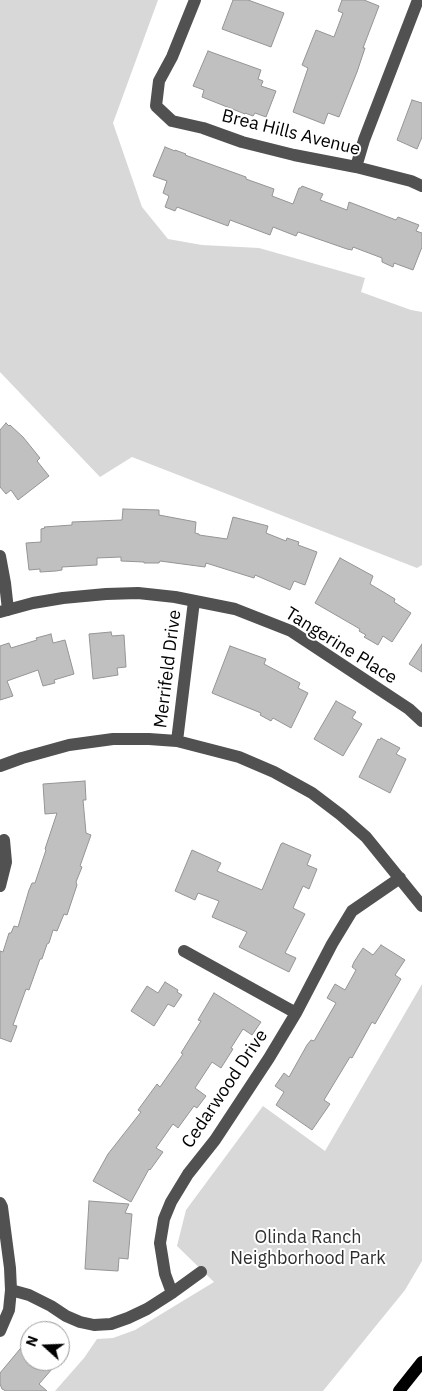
<!DOCTYPE html>
<style>
body{margin:0}
#map{position:relative;width:422px;height:1391px;overflow:hidden;background:#fff;font-family:"IBM Plex Sans",sans-serif}
canvas{display:block}
.north{position:absolute;left:20px;top:1321px;width:50px;height:50px;box-sizing:border-box;background:#fff;border:1px solid #999;border-radius:50%;rotate:290deg;font-size:14px;font-weight:700;line-height:20px;text-align:center;color:#000}
.north::after{content:'';display:block;margin:auto;width:18px;height:22px;background:#000;clip-path:polygon(50% 0,100% 100%,50% 72%,0 100%)}
</style>
<div id="map">
<canvas width="422" height="1391"></canvas>
<div class="north">N</div>
</div>
<script>
const context = document.querySelector('canvas').getContext('2d');
context.lineJoin = 'round';
function paint(path, color) {
  context.fillStyle = color;
  context.fill(path, 'evenodd');
}
function poly(rows) {
  const path = new Path2D();
  for (const r of rows) {
    path.moveTo(r[0], r[1]);
    for (let i = 2; i < r.length; i += 2) path.lineTo(r[i], r[i + 1]);
  }
  return path;
}
function stroke(path, color, width, dash) {
  context.strokeStyle = color;
  context.lineWidth = width;
  context.lineCap = dash ? 'butt' : 'round';
  context.setLineDash(dash || []);
  context.stroke(path);
}
function drawText(font, color, halo, rows, align = 'center') {
  context.font = font + ' "IBM Plex Sans",sans-serif';
  context.lineWidth = 4;
  context.setLineDash([]);
  context.textBaseline = 'middle';
  context.strokeStyle = halo;
  context.fillStyle = color;
  for (const [text, x, y, turn = 0] of rows) {
    context.save();
    context.translate(x, y);
    context.rotate((+turn || 0) * Math.PI / 180);
    context.textAlign = isNaN(turn) ? turn : align;
    if (halo) context.strokeText(text, 0, 0);
    context.fillText(text, 0, 0);
    context.restore();
  }
}
const green = poly([
 [0,0,158,0,113,123,142,207,168,239,202,245,259,248,365,278,361,292,411,310,422,312,422,565,417,568,132,457,100,477,0,372],
 [422,984,422,1261,405,1290,323,1391,55,1391,84,1358,97,1339,113,1338,135,1330,214,1282,177,1246,186,1210,263,1106,325,1151]
]);
const building = poly([
 [233,0,248,0,284,13,271,47,222,29,233,0],
 [342,0,364,0,379,6,363,48,365,48,357,72,339,117,328,113,324,124,293,112,308,68,302,65,316,30,334,37,343,13,338,11,342,0],
 [208,51,261,70,258,79,263,81,261,86,276,91,266,117,255,113,253,116,245,113,245,114,202,97,204,90,193,86,208,51],
 [412,100,422,103,422,137,417,149,397,140,412,100],
 [165,147,175,151,175,150,186,154,185,155,246,177,246,179,274,189,272,196,293,204,299,188,301,188,302,186,323,194,320,200,347,210,349,202,396,220,398,217,419,225,416,231,422,233,422,247,413,270,394,263,393,267,382,262,382,258,353,247,352,250,347,249,298,232,296,236,273,227,270,235,230,220,228,226,177,207,175,211,165,207,169,196,163,193,167,181,153,176,165,147],
 [6,423,9,426,10,425,23,437,40,458,37,461,49,476,18,500,11,490,6,494,0,487,0,430,6,423],
 [123,509,159,510,159,515,196,522,195,533,199,534,199,535,227,539,233,517,268,526,266,533,286,541,287,538,299,542,298,545,317,552,305,585,294,581,290,590,255,575,254,578,206,563,205,567,160,561,159,563,144,563,144,562,121,561,121,557,97,558,97,565,62,567,62,570,56,571,40,572,40,569,29,570,26,543,41,542,41,529,45,528,44,527,72,525,72,522,122,520,123,509],
 [340,558,373,576,370,584,395,599,394,602,411,613,392,642,383,636,378,645,364,637,366,635,359,631,360,629,315,603,340,558],
 [111,632,112,636,124,635,126,667,117,668,118,675,93,679,89,634,111,632],
 [51,634,53,643,65,640,74,674,54,680,55,683,43,686,38,670,7,681,13,696,0,700,0,646,9,643,11,648,37,640,36,638,51,634],
 [422,644,422,672,409,664,422,644],
 [230,646,266,659,264,664,300,683,298,688,308,693,291,728,273,718,271,721,260,715,261,713,212,693,230,646],
 [336,701,356,712,352,718,362,724,343,756,314,739,336,701],
 [381,738,400,748,396,754,406,759,390,793,359,777,378,739,380,740,381,738],
 [85,781,86,800,83,800,86,833,91,835,80,866,82,867,76,882,77,885,67,915,64,914,57,931,53,930,49,943,47,944,42,959,40,959,29,990,26,989,13,1025,17,1026,11,1042,0,1038,0,951,3,952,9,933,11,933,14,926,18,927,29,890,32,883,35,883,46,850,45,849,57,813,45,814,43,784,85,781],
 [283,843,311,855,307,865,317,869,309,889,303,886,293,908,305,914,285,953,296,958,289,972,239,947,247,932,212,917,219,901,198,893,195,900,175,891,192,850,221,863,217,871,262,890,281,844,283,843],
 [381,945,405,960,395,975,401,979,375,1024,372,1022,352,1058,350,1057,324,1100,330,1104,312,1130,276,1105,284,1092,275,1086,284,1073,289,1077,307,1045,311,1040,314,1041,336,1003,327,998,335,984,345,990,356,970,352,967,354,962,363,948,373,955,381,945],
 [165,982,178,990,177,992,182,995,174,1007,168,1004,154,1026,131,1011,147,986,158,993,165,982],
 [214,993,261,1022,252,1035,243,1029,231,1048,233,1049,221,1068,212,1062,195,1088,206,1096,197,1108,194,1106,178,1128,173,1124,156,1148,163,1152,150,1170,149,1169,131,1202,93,1181,108,1154,141,1112,138,1110,157,1084,160,1087,183,1054,181,1053,201,1021,198,1020,214,993],
 [89,1201,129,1204,125,1213,132,1214,128,1259,119,1258,118,1271,85,1269,89,1201],
 [30,1337,30,1361,59,1361,39,1384,47,1391,6,1391,2,1389,0,1384,0,1373,30,1337]
]);
const minor = poly([
 [195,0,172,57,159,81,156,106,172,121,203,128,242,142,294,155,356,167,411,181,422,186],
 [356,167,364,140,418,0],
 [0,556,5,583,8,610],
 [0,612,33,603,63,598,106,594,138,593,175,597,235,609,291,631,409,709,422,721],
 [177,741,194,601],
 [0,766,22,758,69,745,113,739,149,739,177,741,239,757,274,772,312,793,341,815,366,837,422,906],
 [0,886,6,862,4,840],
 [184,951,296,1013],
 [0,1203,2,1207,10,1268,11,1290,9,1310,0,1331],
 [11,1290,29,1295,51,1306,66,1316,80,1322,94,1325,111,1324,128,1318,147,1309,172,1293,201,1272],
 [172,1293,165,1274,160,1243,164,1219,171,1202,188,1174,215,1140,269,1058,296,1013,332,944,352,911,400,878]
]);
const major = poly([
 [399,1391,422,1362]
]);
const streetNames = [
 ["Brea Hills Avenue",291,133,14],
 ["Tangerine Place",341,646,32],
 ["Merrifeld Drive",168,669,-83],
 ["Cedarwood Drive",225,1089,-56]
];
const parkNames = [
 ["Olinda Ranch",308,1238],
 ["Neighborhood Park",308,1259]
];
paint(green, '#d8d8d8');
paint(building, '#c0c0c0');
stroke(building, '#959595', 1);
stroke(minor, '#515151', 12);
stroke(major, '#000', 12);
drawText('18px', '#000', '#fff', streetNames);
drawText('18px', '#2f2f2f', '#fff', parkNames);
</script>
